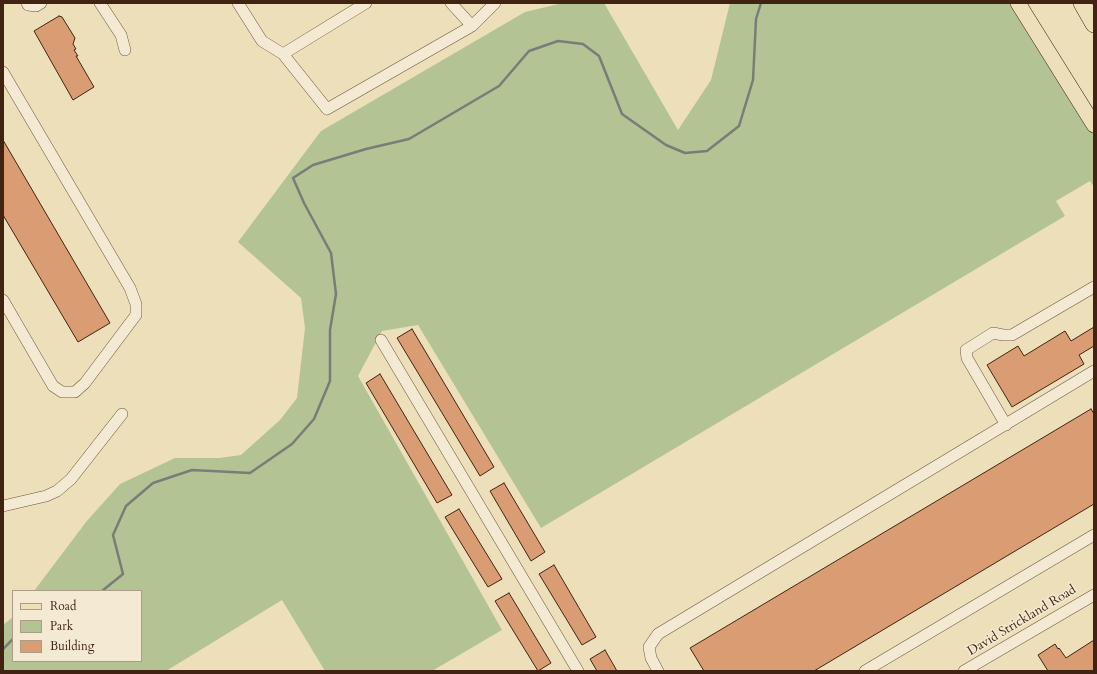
<!DOCTYPE html>
<style>
body{margin:0}
#map{position:relative;width:1097px;height:674px;overflow:hidden;background:#eedfbb;font-family:Cardo,serif}
canvas{display:block}
.frame{position:absolute;inset:0;border:4px solid #402411;pointer-events:none}
.legend{position:absolute;left:12px;top:590px;width:130px;height:72px;box-sizing:border-box;background:#f4ead3;border:1px solid #ac9b85;margin:0;padding:5px 7px;list-style:none;font-size:12px;color:#402411}
.legend li{display:flex;align-items:center;gap:8px;height:20px}
.legend b{width:20px;border:1px solid #ac9b85}
</style>
<div id="map">
<canvas width="1097" height="674"></canvas>
<div class="frame"></div>
<ul class="legend">
<li><b style="height:5px;background:#eedfbb"></b>Road</li>
<li><b style="height:11px;background:#b3c394"></b>Park</li>
<li><b style="height:11px;background:#da9c73"></b>Building</li>
</ul>
</div>
<script>
const context = document.querySelector('canvas').getContext('2d');
context.lineJoin = 'round';
function paint(path, color) {
  context.fillStyle = color;
  context.fill(path, 'evenodd');
}
function poly(rows) {
  const path = new Path2D();
  for (const r of rows) {
    path.moveTo(r[0], r[1]);
    for (let i = 2; i < r.length; i += 2) path.lineTo(r[i], r[i + 1]);
  }
  return path;
}
function stroke(path, color, width, dash) {
  context.strokeStyle = color;
  context.lineWidth = width;
  context.lineCap = dash ? 'butt' : 'round';
  context.setLineDash(dash || []);
  context.stroke(path);
}
function drawText(font, color, halo, rows, align = 'center') {
  context.font = font + ' Cardo,serif';
  context.lineWidth = 3;
  context.setLineDash([]);
  context.textBaseline = 'middle';
  context.strokeStyle = halo;
  context.fillStyle = color;
  for (const [text, x, y, turn = 0] of rows) {
    context.save();
    context.translate(x, y);
    context.rotate((+turn || 0) * Math.PI / 180);
    context.textAlign = isNaN(turn) ? turn : align;
    if (halo) context.strokeText(text, 0, 0);
    context.fillText(text, 0, 0);
    context.restore();
  }
}
const green = poly([
 [563,3,604,3,678,130,711,80,730,3,1019,3,1094,129,1094,187,1090,181,1056,201,1065,216,541,528,418,325,382,331,358,376,502,630,432,671,325,671,282,600,166,671,3,671,3,625,13,617,13,661,141,661,141,591,34,591,86,522,120,484,175,458,219,458,241,455,280,420,297,398,305,328,301,298,238,242,321,131,525,12]
]);
const stream = poly([
 [102,591,123,574,113,535,126,506,153,483,192,470,250,473,292,444,314,419,330,381,330,330,336,294,331,253,304,203,293,178,313,165,366,149,409,139,499,86,529,51,558,41,583,44,599,56,622,114,666,145,685,153,707,151,739,126,753,80,756,19,761,3],
 [3,649,13,639]
]);
const building = poly([
 [59,16,62,17,75,38,73,44,76,49,74,50,78,56,76,56,94,87,73,100,34,31,59,16],
 [3,140,110,323,78,342,3,215,3,140],
 [1094,327,1094,346,1079,355,1084,364,1012,407,987,365,1018,346,1024,356,1065,331,1071,341,1094,327],
 [412,329,494,467,480,476,397,338,412,329],
 [380,374,452,495,437,503,366,383,380,374],
 [1091,409,1094,414,1094,504,814,671,704,671,690,648,1091,409],
 [504,483,545,552,531,561,490,491,504,483],
 [459,509,502,579,488,587,445,517,459,509],
 [554,565,596,637,582,645,539,574,554,565],
 [509,593,551,663,538,671,495,601,509,593],
 [1094,640,1094,671,1048,671,1038,655,1055,644,1058,649,1059,648,1066,658,1094,640],
 [605,650,617,671,597,671,590,659,605,650]
]);
const minor = poly([
 [27,3,28,5,36,6,41,3],
 [100,3,121,35,125,50],
 [238,3,262,41,283,54],
 [366,3,283,54,327,109,472,26,451,3],
 [472,26,495,3],
 [3,72,130,288,136,304,136,315,85,383,75,392,62,392,53,386,3,300],
 [381,340,578,671],
 [1006,425,967,358,966,350,993,333,1003,335,1012,335,1094,287],
 [3,506,46,496,57,491,71,479,122,414],
 [658,671,651,658,649,647,658,634,1094,371],
 [865,671,1094,535],
 [964,671,1094,595]
]);
const major = poly([
 [1018,3,1094,125]
]);
const highway = poly([
 [1082,3,1094,24]
]);
const streetNames = [
 ["David Strickland Road",1022,621,-31]
];
paint(green, '#b3c394');
stroke(stream, '#797d78', 2.5);
paint(building, '#da9c73');
stroke(building, '#402411', 1);
stroke(minor, '#6c533c', 12);
stroke(major, '#402411', 16);
stroke(highway, '#402411', 18);
stroke(minor, '#f4ead3', 11);
stroke(major, '#eedfbb', 15);
stroke(highway, '#eedfbb', 17);
drawText('13px', '#402411', '#f4ead3', streetNames);
</script>
